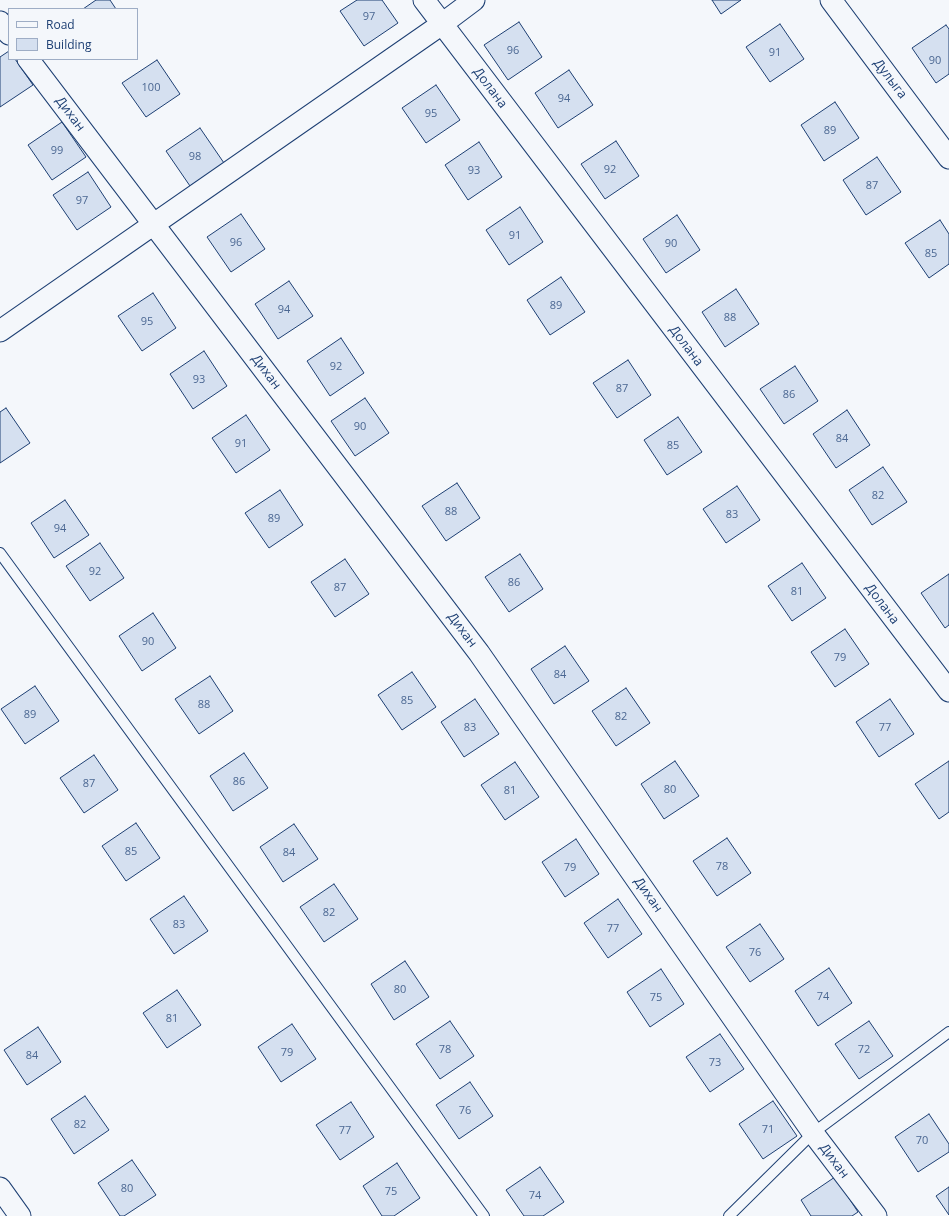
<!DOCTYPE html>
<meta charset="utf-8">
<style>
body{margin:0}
#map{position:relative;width:949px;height:1216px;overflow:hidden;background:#f4f7fb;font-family:"Open Sans",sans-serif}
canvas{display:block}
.legend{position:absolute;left:8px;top:8px;width:130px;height:52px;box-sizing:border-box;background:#f4f7fb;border:1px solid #9eadc5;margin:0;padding:5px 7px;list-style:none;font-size:12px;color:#1d3f73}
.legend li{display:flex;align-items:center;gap:8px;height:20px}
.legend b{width:20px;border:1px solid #9eadc5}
</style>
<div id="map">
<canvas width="949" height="1216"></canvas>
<ul class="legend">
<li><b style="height:5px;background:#f4f7fb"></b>Road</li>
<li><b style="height:11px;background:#d5e0f0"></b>Building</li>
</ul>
</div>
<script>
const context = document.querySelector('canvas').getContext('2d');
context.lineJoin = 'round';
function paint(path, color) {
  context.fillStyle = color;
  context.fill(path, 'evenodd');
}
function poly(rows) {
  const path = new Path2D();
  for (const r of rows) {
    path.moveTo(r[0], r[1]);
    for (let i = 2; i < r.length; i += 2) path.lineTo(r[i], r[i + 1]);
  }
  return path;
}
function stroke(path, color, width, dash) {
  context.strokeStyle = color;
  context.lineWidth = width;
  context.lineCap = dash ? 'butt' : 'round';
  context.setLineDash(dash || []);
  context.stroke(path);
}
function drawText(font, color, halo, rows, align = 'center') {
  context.font = font + ' "Open Sans",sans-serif';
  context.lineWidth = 3;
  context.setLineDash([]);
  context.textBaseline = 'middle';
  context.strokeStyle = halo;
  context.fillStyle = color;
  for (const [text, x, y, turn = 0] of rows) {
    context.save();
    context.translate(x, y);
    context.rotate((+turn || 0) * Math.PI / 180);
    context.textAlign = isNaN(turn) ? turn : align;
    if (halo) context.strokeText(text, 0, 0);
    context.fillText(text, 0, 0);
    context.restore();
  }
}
const building = poly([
 [96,0,110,0,116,9,83,9,96,0],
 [357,0,382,0,398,23,364,46,340,11,357,0],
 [712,0,741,0,721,14,712,0],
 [519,22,542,57,508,80,484,45,519,22],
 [780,24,804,59,770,82,746,47,780,24],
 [946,25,949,29,949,74,936,83,912,48,946,25],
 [9,51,9,59,15,59,33,85,0,107,0,57,9,51],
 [157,60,180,94,146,117,122,83,157,60],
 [569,70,593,105,558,128,535,93,569,70],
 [436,85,460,120,426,143,402,108,436,85],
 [835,102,859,138,824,161,801,125,835,102],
 [62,122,86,157,52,180,28,145,62,122],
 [200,128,224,163,190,186,166,151,200,128],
 [616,141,639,176,605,199,581,164,616,141],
 [479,142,502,177,468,200,445,165,479,142],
 [877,157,901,192,866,215,843,180,877,157],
 [88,172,111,207,77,230,53,195,88,172],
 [520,207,543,242,509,265,486,230,520,207],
 [241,214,265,249,231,272,207,237,241,214],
 [677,215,700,250,666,273,643,239,677,215],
 [940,220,949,234,949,264,929,278,905,243,940,220],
 [561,277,585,312,550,335,527,300,561,277],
 [289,281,313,316,278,339,255,304,289,281],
 [736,289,759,324,725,347,702,312,736,289],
 [153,293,176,328,142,351,118,316,153,293],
 [341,338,364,373,330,396,307,361,341,338],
 [204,351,227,386,193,409,170,374,204,351],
 [628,360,651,395,617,418,593,383,628,360],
 [795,366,818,401,784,424,760,389,795,366],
 [365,398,389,433,355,456,331,421,365,398],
 [6,408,30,443,0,463,0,412,6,408],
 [847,410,870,445,836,468,813,434,847,410],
 [246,415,270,450,236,473,212,438,246,415],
 [678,417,702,452,667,475,644,440,678,417],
 [883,467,907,502,872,525,849,490,883,467],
 [457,483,480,518,446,541,422,506,457,483],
 [737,486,760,520,726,543,703,509,737,486],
 [280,490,303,525,269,548,245,513,280,490],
 [65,500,89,535,54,558,31,523,65,500],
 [100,543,124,578,90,601,66,566,100,543],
 [520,554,543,589,509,612,485,577,520,554],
 [345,559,369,594,335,617,311,582,345,559],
 [802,563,826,598,792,621,768,586,802,563],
 [949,574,949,625,945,628,921,593,949,574],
 [153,613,176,648,142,671,119,636,153,613],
 [845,629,869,664,835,687,811,652,845,629],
 [565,646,589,681,554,704,531,669,565,646],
 [412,672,436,707,402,730,378,695,412,672],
 [210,676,233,711,199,734,175,699,210,676],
 [35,686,59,721,25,744,1,709,35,686],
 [626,688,650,723,616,746,592,711,626,688],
 [475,699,499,734,464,757,441,722,475,699],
 [890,699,914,734,879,757,856,722,890,699],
 [244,753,268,788,233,811,210,776,244,753],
 [94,755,118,790,84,813,60,778,94,755],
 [675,761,699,796,664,819,641,784,675,761],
 [949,761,949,812,939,819,915,784,949,761],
 [515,762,539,797,505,820,481,785,515,762],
 [136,823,160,858,126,881,102,846,136,823],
 [294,824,318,859,283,882,260,847,294,824],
 [727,838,751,873,717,896,693,861,727,838],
 [576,839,599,874,565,897,542,862,576,839],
 [334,884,358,919,324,942,300,907,334,884],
 [184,896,208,931,174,954,150,919,184,896],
 [618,899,642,934,608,958,584,923,618,899],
 [760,924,784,959,750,982,726,947,760,924],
 [405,961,429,997,394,1020,371,984,405,961],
 [829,968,852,1003,818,1026,795,991,829,968],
 [661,969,684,1004,650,1027,627,992,661,969],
 [177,990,201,1025,167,1048,143,1013,177,990],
 [450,1021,474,1056,440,1079,416,1044,450,1021],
 [869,1021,893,1056,859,1079,835,1044,869,1021],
 [292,1024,316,1059,281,1082,258,1047,292,1024],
 [38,1027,61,1062,27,1085,4,1050,38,1027],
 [720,1034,744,1069,710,1092,686,1057,720,1034],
 [470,1082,493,1116,459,1139,436,1105,470,1082],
 [85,1096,109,1130,74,1154,51,1119,85,1096],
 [773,1101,797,1136,763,1159,739,1124,773,1101],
 [351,1102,374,1137,340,1160,316,1125,351,1102],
 [929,1114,949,1144,949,1152,918,1172,895,1137,929,1114],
 [132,1160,156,1195,124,1216,120,1216,98,1183,132,1160],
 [397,1163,420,1198,394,1216,382,1216,363,1186,397,1163],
 [540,1167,564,1202,543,1216,524,1216,506,1190,540,1167],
 [835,1177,858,1212,852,1216,811,1216,801,1200,835,1177],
 [949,1187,949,1215,936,1196,949,1187]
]);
const lane = poly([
 [0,553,484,1216],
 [729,1216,813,1133,949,1032]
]);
const street = poly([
 [424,0,949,691],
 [831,0,949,158],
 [0,22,9,34],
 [28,59,479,653,813,1133,876,1216],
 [0,331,442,24,474,0],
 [0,1188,20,1216]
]);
const numberNames = [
 ["97",369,17],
 ["96",513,51],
 ["91",775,53],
 ["90",935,61],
 ["100",151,88],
 ["94",564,99],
 ["95",431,114],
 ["89",830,131],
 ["99",57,151],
 ["98",195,157],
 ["92",610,170],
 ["93",474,171],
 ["87",872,186],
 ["97",82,201],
 ["91",515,236],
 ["96",236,243],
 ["90",671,244],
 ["85",931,254],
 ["89",556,306],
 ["94",284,310],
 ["88",730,318],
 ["95",147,322],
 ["92",336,367],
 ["93",199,380],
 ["87",622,389],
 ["86",789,395],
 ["90",360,427],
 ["84",842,439],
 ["91",241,444],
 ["85",673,446],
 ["82",878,496],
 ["88",451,512],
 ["83",732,515],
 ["89",274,519],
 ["94",60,529],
 ["92",95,572],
 ["86",514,583],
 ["87",340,588],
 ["81",797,592],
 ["90",148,642],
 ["79",840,658],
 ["84",560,675],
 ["85",407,701],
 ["88",204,705],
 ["89",30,715],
 ["82",621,717],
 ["83",470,728],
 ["77",885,728],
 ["86",239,782],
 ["87",89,784],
 ["80",670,790],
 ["81",510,791],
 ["85",131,852],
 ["84",289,853],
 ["78",722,867],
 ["79",570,868],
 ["82",329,913],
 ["83",179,925],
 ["77",613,929],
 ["76",755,953],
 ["80",400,990],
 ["74",823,997],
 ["75",656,998],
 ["81",172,1019],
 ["78",445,1050],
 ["72",864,1050],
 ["79",287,1053],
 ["84",32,1056],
 ["73",715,1063],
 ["76",465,1111],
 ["82",80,1125],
 ["71",768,1130],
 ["77",345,1131],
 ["70",922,1141],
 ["80",127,1189],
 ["75",391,1192],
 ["74",535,1196]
];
const streetNames = [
 ["Дулыга",890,79,53],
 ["Долана",490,88,53],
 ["Дихан",70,114,53],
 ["Долана",686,346,53],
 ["Дихан",266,372,53],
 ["Долана",882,604,53],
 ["Дихан",462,630,53],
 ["Дихан",648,895,55],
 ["Дихан",834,1161,53]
];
paint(building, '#d5e0f0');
stroke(building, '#1d3f73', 1);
stroke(lane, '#1d3f73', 12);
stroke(street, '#1d3f73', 23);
stroke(lane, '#f4f7fb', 10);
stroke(street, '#f4f7fb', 21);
drawText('11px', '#4b6792', null, numberNames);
drawText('13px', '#1d3f73', '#f4f7fb', streetNames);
</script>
